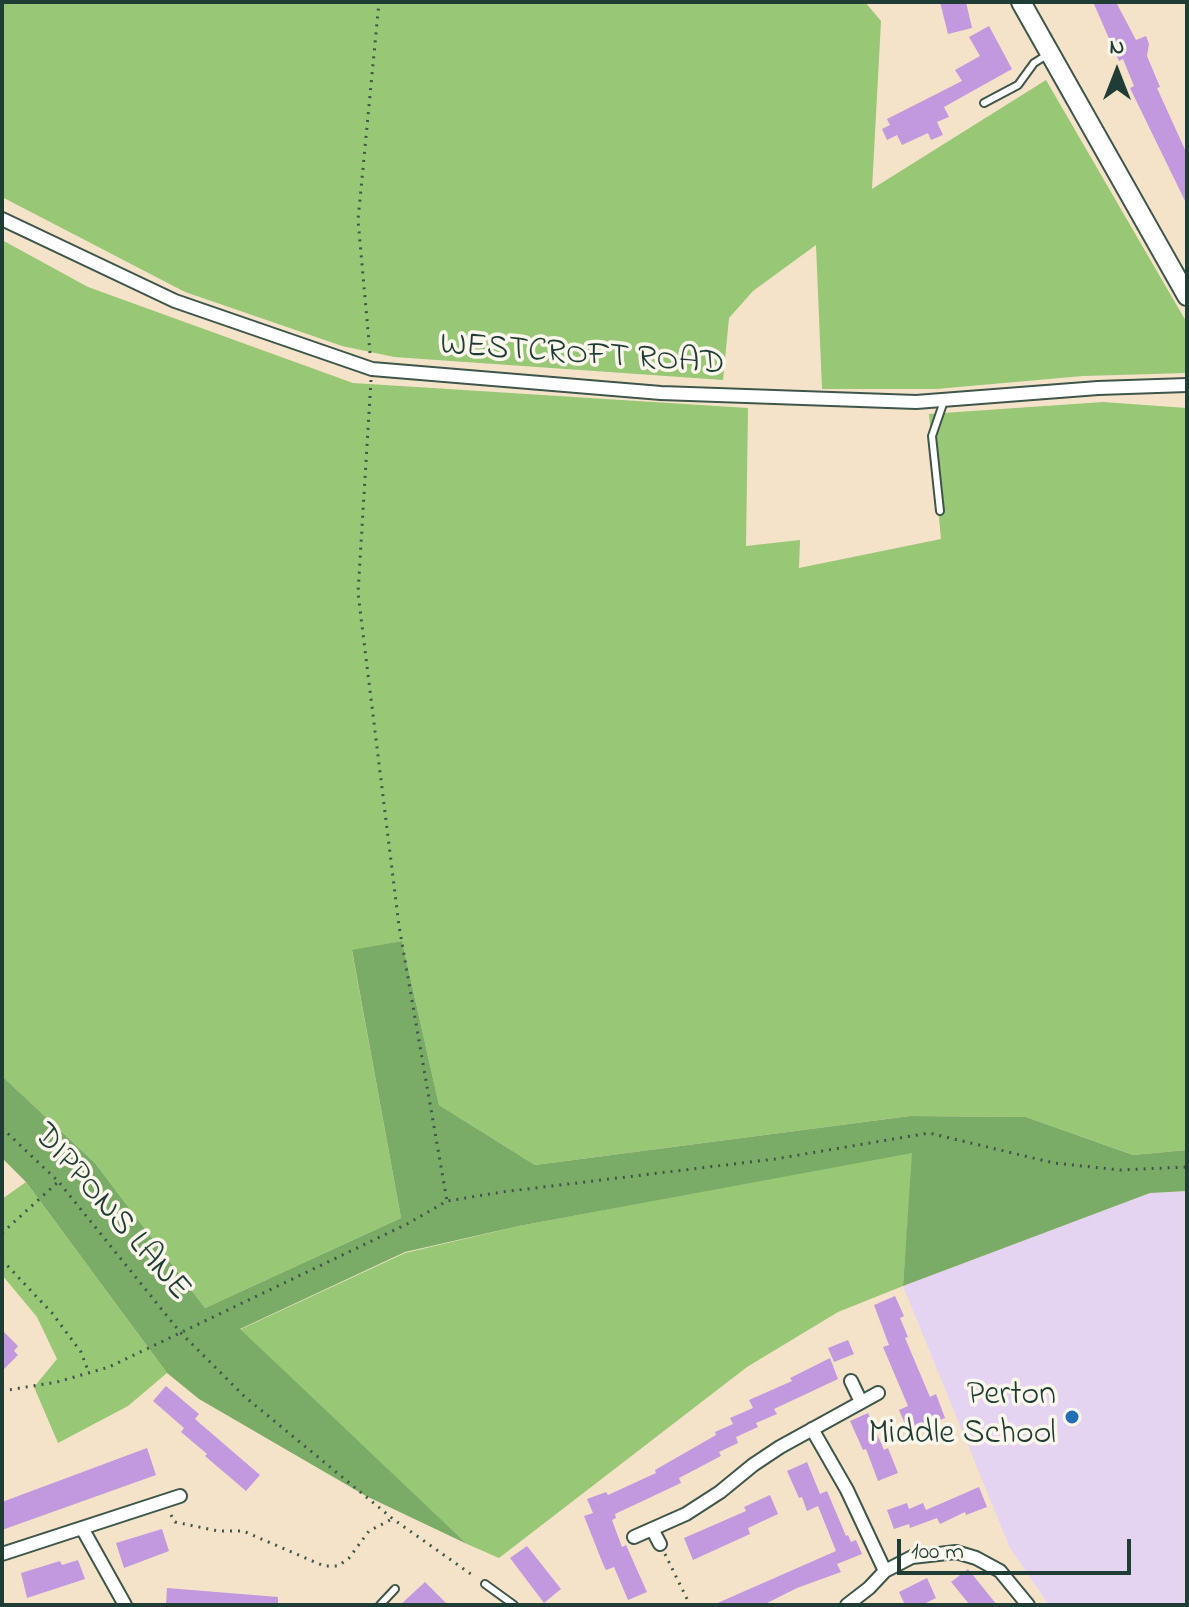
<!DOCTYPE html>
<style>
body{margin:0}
#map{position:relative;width:1189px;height:1607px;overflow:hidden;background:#f4e3c9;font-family:"Indie Flower",sans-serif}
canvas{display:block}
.frame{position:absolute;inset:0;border:4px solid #1f3d34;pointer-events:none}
.north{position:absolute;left:1077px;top:32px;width:80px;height:80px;-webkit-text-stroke:6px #fbf7ec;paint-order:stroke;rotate:0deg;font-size:22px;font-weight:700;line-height:32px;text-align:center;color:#1f3d34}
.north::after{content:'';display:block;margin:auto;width:28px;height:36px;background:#1f3d34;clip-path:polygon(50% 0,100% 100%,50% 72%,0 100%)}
.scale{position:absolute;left:897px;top:1539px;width:234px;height:36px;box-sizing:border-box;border:4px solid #1f3d34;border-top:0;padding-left:10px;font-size:24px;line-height:28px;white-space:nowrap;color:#1f3d34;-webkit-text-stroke:6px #fbf7ec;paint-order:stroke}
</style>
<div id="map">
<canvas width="1189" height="1607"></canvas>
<div class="frame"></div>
<div class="north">N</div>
<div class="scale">100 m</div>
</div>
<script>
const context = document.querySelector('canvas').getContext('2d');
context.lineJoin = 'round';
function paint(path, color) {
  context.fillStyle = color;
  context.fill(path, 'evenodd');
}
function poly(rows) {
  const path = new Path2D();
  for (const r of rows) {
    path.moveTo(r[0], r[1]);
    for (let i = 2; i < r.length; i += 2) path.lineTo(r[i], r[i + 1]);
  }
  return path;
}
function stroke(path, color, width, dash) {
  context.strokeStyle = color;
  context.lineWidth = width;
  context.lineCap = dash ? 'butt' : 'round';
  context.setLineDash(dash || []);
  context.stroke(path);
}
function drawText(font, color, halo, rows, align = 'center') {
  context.font = font + ' "Indie Flower",sans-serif';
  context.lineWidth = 7;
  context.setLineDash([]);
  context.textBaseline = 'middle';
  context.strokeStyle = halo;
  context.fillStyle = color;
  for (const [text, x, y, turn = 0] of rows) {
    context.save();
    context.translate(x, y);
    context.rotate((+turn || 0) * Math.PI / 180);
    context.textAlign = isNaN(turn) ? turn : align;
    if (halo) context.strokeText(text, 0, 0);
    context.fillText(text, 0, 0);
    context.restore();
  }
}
const built = poly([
 [1187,1191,1187,1605,1049,1605,1010,1548,903,1286,1150,1193]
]);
const green = poly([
 [2,2,865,2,881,21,872,189,1046,80,1187,323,1187,373,1083,376,936,389,822,389,816,245,753,291,729,318,723,380,394,357,342,346,185,292,2,197],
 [2,240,88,287,353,383,748,408,746,546,800,540,799,568,941,539,929,414,1103,402,1187,408,1187,1150,1133,1155,1026,1117,910,1116,535,1165,439,1105,402,941,352,951,401,1218,205,1308,95,1163,2,1076],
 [913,1152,903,1286,838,1312,747,1367,499,1558,467,1544,239,1330,405,1253,519,1226],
 [26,1182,167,1373,128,1406,58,1443,34,1387,57,1359,37,1317,2,1275,2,1199]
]);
const forest = poly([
 [402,941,439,1105,535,1165,910,1116,1026,1117,1133,1155,1187,1150,1187,1191,1150,1193,903,1286,912,1153,519,1226,405,1252,240,1329,467,1544,366,1496,199,1399,167,1373,26,1182,2,1158,2,1076,95,1163,205,1308,401,1218,352,950]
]);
const building = poly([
 [940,2,966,2,972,28,948,34],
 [1093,2,1116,2,1136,40,1146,36,1149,44,1147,56,1160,87,1157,88,1187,154,1187,205,1130,88,1134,86,1123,59,1119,61],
 [989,26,1012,69,944,107,949,117,937,122,943,135,931,140,928,133,902,145,897,135,887,140,882,129,890,125,887,119,962,81,955,70,980,56,969,37],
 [895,1296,904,1316,900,1318,908,1337,905,1338,930,1397,936,1394,945,1418,909,1433,899,1410,908,1406,883,1347,889,1345,874,1305],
 [2,1330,18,1346,14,1351,18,1355,2,1371],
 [848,1340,854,1354,834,1362,828,1348],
 [830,1358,838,1379,774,1409,777,1414,756,1423,758,1427,736,1437,738,1443,719,1452,721,1456,679,1478,681,1483,615,1514,616,1518,612,1520,622,1547,626,1545,647,1592,628,1600,614,1567,606,1570,603,1564,584,1516,593,1513,587,1499,606,1492,608,1495,656,1473,655,1470,716,1435,715,1432,733,1424,730,1418,753,1408,749,1400,792,1381,790,1378],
 [166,1386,199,1414,195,1419,260,1475,246,1491,205,1456,207,1454,181,1432,184,1428,153,1401],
 [868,1413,884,1450,888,1448,898,1473,878,1481,866,1449,863,1450,850,1421],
 [147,1448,156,1475,2,1530,2,1502],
 [807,1462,820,1494,827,1491,846,1536,848,1535,851,1542,856,1540,862,1554,837,1564,841,1572,797,1588,763,1605,713,1605,836,1551,818,1506,807,1511,802,1497,799,1498,787,1471],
 [979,1487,987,1507,966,1515,965,1512,940,1524,937,1518,910,1528,909,1524,894,1529,887,1510,907,1503,909,1509,923,1503,926,1510],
 [770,1495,778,1514,748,1528,750,1534,693,1560,684,1538,746,1511,744,1507],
 [162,1529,169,1551,124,1568,116,1543],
 [527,1546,561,1589,544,1603,510,1558],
 [78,1560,85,1579,27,1598,21,1573,60,1561,62,1565],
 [968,1569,997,1605,970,1605,951,1582],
 [927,1578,936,1598,922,1605,905,1605,899,1592],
 [425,1582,448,1605,400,1605],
 [167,1588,278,1597,278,1605,166,1605]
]);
const path = poly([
 [370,353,358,220,379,2],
 [371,380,358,593,399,926,447,1201],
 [2,1128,58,1181,180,1332,244,1396,393,1519,475,1577],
 [2,1233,58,1182],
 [2,1260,52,1313,81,1352,89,1373],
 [2,1391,57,1382,109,1367,407,1224,447,1201,502,1192,775,1159,929,1133,1054,1163,1120,1170,1187,1167],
 [171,1515,175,1522,218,1531,243,1531,324,1566,338,1566,349,1558,369,1531,392,1519],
 [665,1554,690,1605]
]);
const lane = poly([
 [984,103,1018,85,1034,63,1047,55],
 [940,511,932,436,944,401],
 [485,1584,514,1605],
 [380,1605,395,1589]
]);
const street = poly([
 [2,219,175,301,372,369,661,393,916,402,1098,388,1187,385],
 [851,1381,861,1402],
 [812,1429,847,1490,885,1571],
 [82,1528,125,1605],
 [652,1529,660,1544],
 [634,1537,686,1514,720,1492,753,1465,780,1447,878,1393],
 [2,1554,180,1496],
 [847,1605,869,1588,885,1571,912,1557,956,1552,976,1558,1000,1571,1028,1605]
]);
const secondary = poly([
 [1021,2,1187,296]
]);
const markers = [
 [1072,1417,8,"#1f6fb2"]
];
const streetNames = [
 ["WESTCROFT ROAD",582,357,4],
 ["DIPPONS LANE",110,1214,49]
];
const poiNames = [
 ["Perton",1056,1397],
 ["Middle School",1056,1436]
];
paint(built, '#e4d3f1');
paint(green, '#98c776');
paint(forest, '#7aac67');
paint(building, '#c299df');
stroke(lane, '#3f564a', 10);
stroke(street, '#3f564a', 16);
stroke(secondary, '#3f564a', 22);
stroke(path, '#3f564a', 3, [2, 6]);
stroke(lane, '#fff', 6);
stroke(street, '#fff', 12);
stroke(secondary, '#fff', 18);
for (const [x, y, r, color] of markers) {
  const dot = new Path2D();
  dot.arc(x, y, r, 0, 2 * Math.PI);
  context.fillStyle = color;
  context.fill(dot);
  stroke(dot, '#fbf7ec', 3);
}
drawText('34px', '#1f3d34', '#fbf7ec', streetNames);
drawText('34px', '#1f3d34', '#fbf7ec', poiNames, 'right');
</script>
